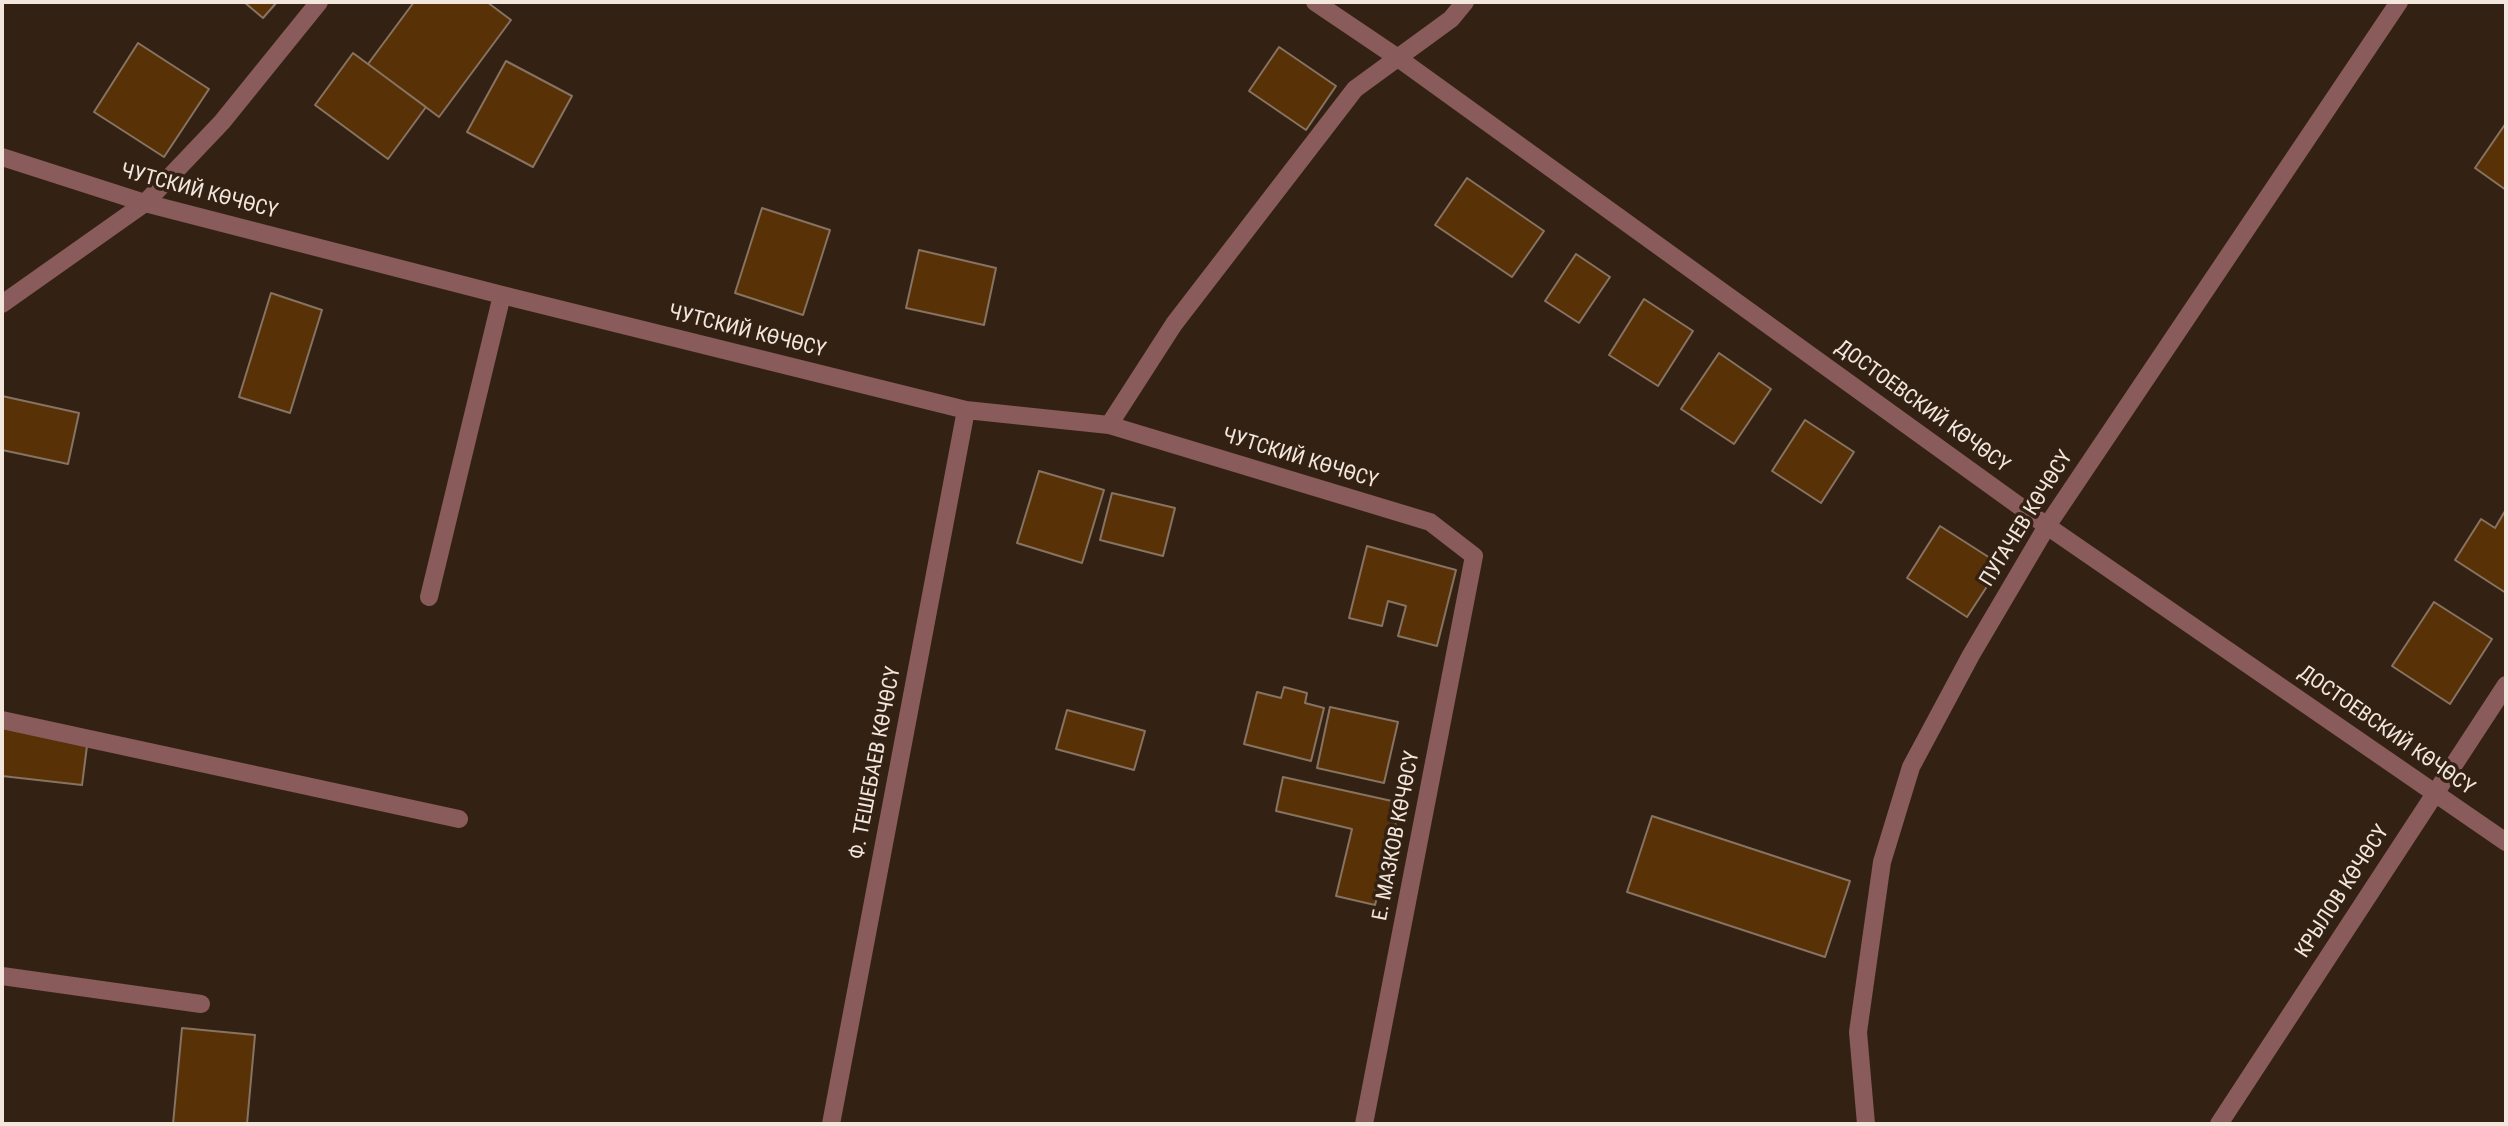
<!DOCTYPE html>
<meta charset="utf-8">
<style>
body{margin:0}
#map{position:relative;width:2508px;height:1126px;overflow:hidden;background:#332214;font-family:"Roboto Condensed",sans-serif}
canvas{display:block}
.frame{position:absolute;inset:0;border:4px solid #f2e6dd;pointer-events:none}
</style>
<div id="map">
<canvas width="2508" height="1126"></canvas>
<div class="frame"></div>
</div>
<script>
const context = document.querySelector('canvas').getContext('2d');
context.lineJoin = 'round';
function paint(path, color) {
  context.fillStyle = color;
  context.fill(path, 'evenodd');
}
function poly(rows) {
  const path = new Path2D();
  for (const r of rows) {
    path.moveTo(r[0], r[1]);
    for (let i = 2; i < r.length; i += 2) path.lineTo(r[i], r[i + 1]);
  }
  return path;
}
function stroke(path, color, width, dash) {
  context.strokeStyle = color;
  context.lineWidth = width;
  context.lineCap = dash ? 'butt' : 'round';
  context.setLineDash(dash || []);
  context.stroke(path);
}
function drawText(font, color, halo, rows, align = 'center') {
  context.font = font + ' "Roboto Condensed",sans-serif';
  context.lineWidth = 7;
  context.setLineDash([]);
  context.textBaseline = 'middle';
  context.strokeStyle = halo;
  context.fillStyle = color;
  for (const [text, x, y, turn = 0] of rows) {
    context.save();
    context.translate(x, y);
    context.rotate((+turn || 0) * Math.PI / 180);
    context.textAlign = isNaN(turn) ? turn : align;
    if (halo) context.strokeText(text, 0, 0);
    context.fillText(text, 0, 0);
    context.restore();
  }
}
const building = poly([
 [244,2,277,2,263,18,244,2],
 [414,2,487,2,511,20,439,117,368,64,414,2],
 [138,43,209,89,164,157,94,112,138,43],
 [1279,47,1336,86,1306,130,1249,91,1279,47],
 [353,53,426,107,388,159,315,105,353,53],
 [506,61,572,96,533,167,467,132,506,61],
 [2506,123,2506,190,2475,168,2506,123],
 [1467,178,1544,231,1512,277,1435,225,1467,178],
 [762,208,830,230,803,315,735,293,762,208],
 [919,250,996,268,984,325,906,308,919,250],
 [1576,254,1610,277,1579,323,1545,301,1576,254],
 [271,293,322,310,290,413,239,397,271,293],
 [1644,299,1693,331,1658,386,1609,355,1644,299],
 [1719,353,1771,389,1734,444,1681,409,1719,353],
 [2,396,79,413,68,464,2,450,2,396],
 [1805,420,1854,452,1821,503,1772,471,1805,420],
 [1039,471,1104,490,1082,563,1017,543,1039,471],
 [1112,493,1175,508,1163,556,1100,540,1112,493],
 [2505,511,2506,512,2506,593,2455,560,2481,519,2495,528,2505,511],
 [1940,526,2001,565,1967,617,1907,578,1940,526],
 [1367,546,1456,570,1437,646,1398,636,1406,606,1388,601,1382,626,1349,618,1367,546],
 [2434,602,2492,639,2450,704,2392,666,2434,602],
 [1284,687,1307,693,1305,703,1324,708,1311,761,1244,744,1257,692,1281,698,1284,687],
 [1330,707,1398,722,1384,783,1317,768,1330,707],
 [1067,710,1145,731,1134,770,1056,749,1067,710],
 [2,727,88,738,82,785,2,776,2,727],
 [1283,777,1401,803,1375,905,1336,896,1352,829,1276,811,1283,777],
 [1652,816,1850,881,1825,957,1627,892,1652,816],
 [182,1028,255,1035,247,1124,173,1124,182,1028]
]);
const minor = poly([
 [1315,2,1398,58,2047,526,2506,842],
 [2,157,145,203,502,295,966,410,1109,425,1430,522,1474,556,1364,1124],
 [2,304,145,203,222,122,319,2],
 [1109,425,1174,324,1355,89,1451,19,1465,2],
 [429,597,502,295],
 [2,720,459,819],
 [2,976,201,1004],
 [831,1124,966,410],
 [1866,1124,1858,1032,1882,862,1911,767,1971,655,2047,526,2399,2],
 [2219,1124,2506,685]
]);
const streetNames = [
 ["ЧУТСКИЙ КӨЧӨСҮ",199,192,15],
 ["ЧУТСКИЙ КӨЧӨСҮ",747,332,14],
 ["ДОСТОЕВСКИЙ КӨЧӨСҮ",1922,407,36],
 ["ЧУТСКИЙ КӨЧӨСҮ",1300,459,17],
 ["ПУГАЧЕВ КӨЧӨСҮ",2027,519,-58],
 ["ДОСТОЕВСКИЙ КӨЧӨСҮ",2386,731,35],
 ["Ф. ТЕШЕБАЕВ КӨЧӨСҮ",876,763,-79],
 ["Е. МАЗКОВ КӨЧӨСҮ",1397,836,-79],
 ["КРЫЛОВ КӨЧӨСҮ",2343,892,-57]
];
paint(building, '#593107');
stroke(building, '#877362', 2);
stroke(minor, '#895b5a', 18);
drawText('21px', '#f2e6dd', '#332214', streetNames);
</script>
